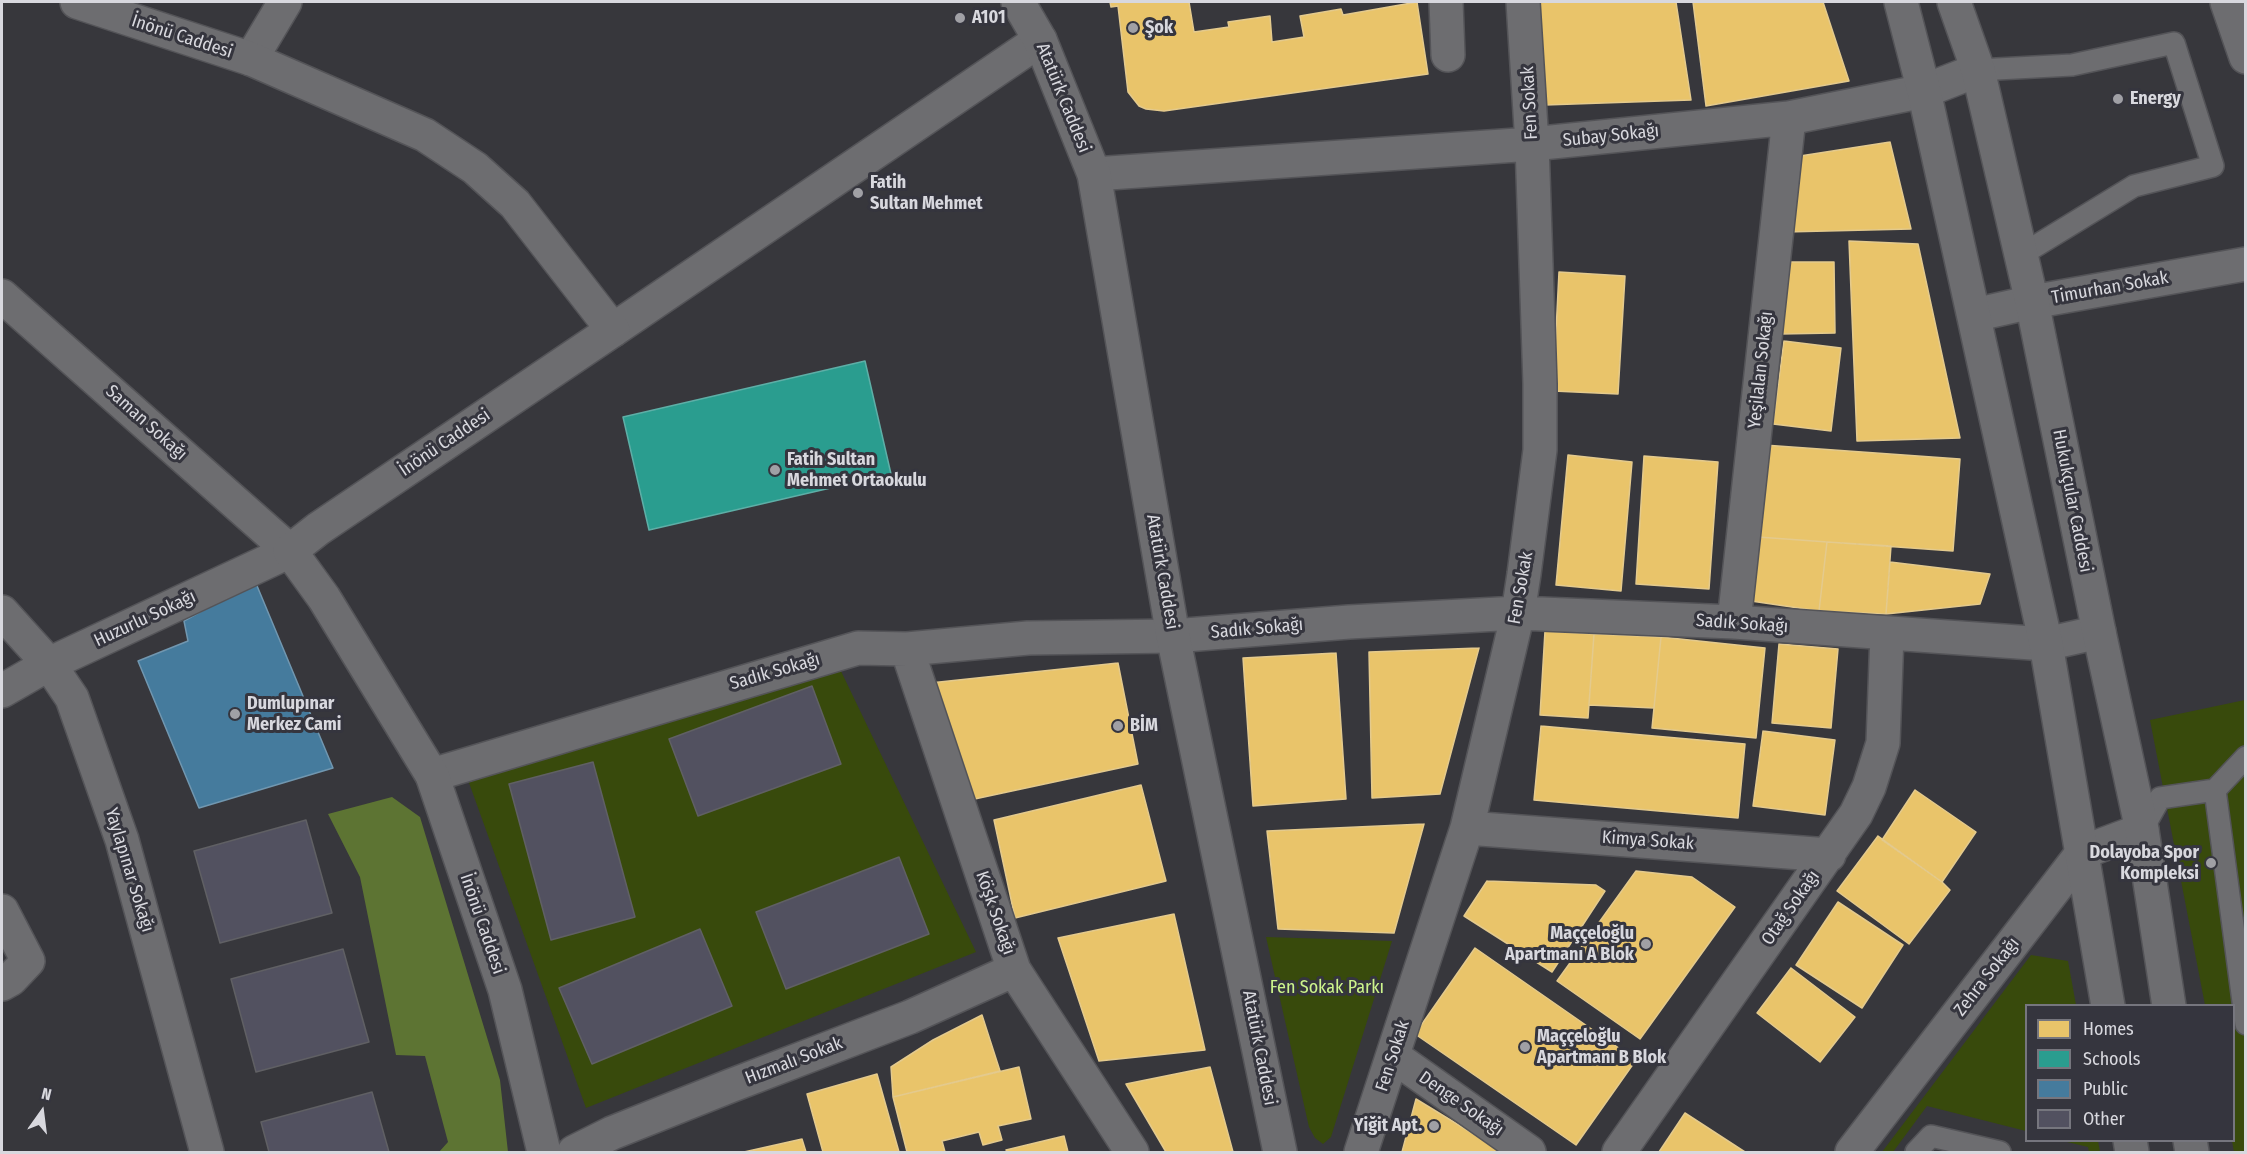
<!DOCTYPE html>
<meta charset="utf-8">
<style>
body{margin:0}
#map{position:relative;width:2247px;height:1154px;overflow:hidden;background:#37373c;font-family:"Fira Sans Condensed",sans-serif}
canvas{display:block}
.frame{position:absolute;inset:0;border:3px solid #d8d8de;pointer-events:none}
.legend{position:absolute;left:2025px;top:1004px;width:210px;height:138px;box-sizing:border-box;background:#35353e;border:2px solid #76767e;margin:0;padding:8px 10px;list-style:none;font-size:18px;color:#d8d8de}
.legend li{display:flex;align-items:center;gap:12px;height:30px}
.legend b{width:30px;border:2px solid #76767e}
.north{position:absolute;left:12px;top:1082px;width:60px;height:60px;-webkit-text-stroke:4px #35353e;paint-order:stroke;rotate:14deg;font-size:16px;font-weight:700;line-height:24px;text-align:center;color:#d8d8de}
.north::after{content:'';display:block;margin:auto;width:21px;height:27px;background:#d8d8de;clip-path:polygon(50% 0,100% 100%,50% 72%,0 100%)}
</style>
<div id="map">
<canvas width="2247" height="1154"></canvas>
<div class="frame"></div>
<ul class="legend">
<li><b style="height:16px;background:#e9c46a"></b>Homes</li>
<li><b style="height:16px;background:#2a9d8f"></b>Schools</li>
<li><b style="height:16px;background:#457b9d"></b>Public</li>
<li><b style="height:16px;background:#525160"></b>Other</li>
</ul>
<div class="north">N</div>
</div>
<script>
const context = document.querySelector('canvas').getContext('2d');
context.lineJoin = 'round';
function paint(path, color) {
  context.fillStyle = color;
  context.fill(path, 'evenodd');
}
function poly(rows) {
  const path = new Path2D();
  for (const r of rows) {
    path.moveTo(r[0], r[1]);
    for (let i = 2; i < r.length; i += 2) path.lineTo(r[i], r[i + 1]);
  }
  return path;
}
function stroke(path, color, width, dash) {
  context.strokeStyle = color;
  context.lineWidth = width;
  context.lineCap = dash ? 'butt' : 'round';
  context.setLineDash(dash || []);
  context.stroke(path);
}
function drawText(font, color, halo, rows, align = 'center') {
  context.font = font + ' "Fira Sans Condensed",sans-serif';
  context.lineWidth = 6;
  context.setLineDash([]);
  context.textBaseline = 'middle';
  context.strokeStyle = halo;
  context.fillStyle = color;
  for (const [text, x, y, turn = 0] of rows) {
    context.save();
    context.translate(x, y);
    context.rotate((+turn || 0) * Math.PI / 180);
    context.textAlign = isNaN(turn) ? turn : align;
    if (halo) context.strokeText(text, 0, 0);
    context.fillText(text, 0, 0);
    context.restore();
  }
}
const green = poly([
 [839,667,976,952,586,1108,468,780],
 [2245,700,2245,1152,2234,1152,2232,1141,2234,1140,2234,1006,2205,1005,2150,720],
 [1266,937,1392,941,1331,1137,1323,1144,1315,1138,1309,1127],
 [2031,955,2068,961,2076,1005,2026,1006,2026,1131,1927,1106,1893,1152,1882,1152],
 [2063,1141,2098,1141,2100,1152,2089,1152,2088,1147]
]);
const forest = poly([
 [392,797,420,817,500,1080,508,1152,439,1152,448,1142,425,1056,396,1055,360,877,328,814]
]);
const homes = poly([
 [1110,2,1189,2,1194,32,1229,27,1228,22,1270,16,1272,42,1304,37,1300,16,1341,9,1343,15,1417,2,1428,74,1164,111,1146,109,1139,106,1128,92,1118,6,1111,7,1110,2],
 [1539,2,1676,2,1691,100,1545,105,1539,2],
 [1693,2,1823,2,1849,81,1706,106,1693,2],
 [1890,142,1911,229,1785,232,1800,156,1890,142],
 [1849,241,1918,244,1960,438,1857,441,1849,241],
 [1778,262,1834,262,1835,333,1780,334,1778,262],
 [1559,272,1625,276,1618,394,1553,391,1559,272],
 [1784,341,1841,348,1831,431,1773,424,1784,341],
 [1764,445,1960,459,1953,551,1758,537,1764,445],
 [1568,455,1632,462,1621,591,1556,585,1568,455],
 [1644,456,1718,462,1709,589,1636,584,1644,456],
 [1758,537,1827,542,1819,611,1751,601,1758,537],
 [1827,542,1891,546,1886,614,1819,611,1827,542],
 [1890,562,1990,574,1980,604,1886,614,1890,562],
 [1545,631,1594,634,1588,718,1540,715,1545,631],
 [1594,634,1661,637,1654,708,1589,705,1594,634],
 [1661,637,1765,648,1756,738,1652,728,1661,637],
 [1779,644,1838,649,1831,728,1772,723,1779,644],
 [1479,648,1440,794,1372,798,1369,652,1479,648],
 [1336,653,1346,799,1253,806,1243,658,1336,653],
 [1118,663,1138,764,970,800,930,683,1118,663],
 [1541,726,1745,744,1738,818,1534,800,1541,726],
 [1763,731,1835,740,1825,815,1753,806,1763,731],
 [1141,785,1166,881,1015,918,994,820,1141,785],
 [1915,790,1976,832,1942,882,1882,840,1915,790],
 [1424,824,1394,933,1278,929,1267,831,1424,824],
 [1878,836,1942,882,1950,890,1909,944,1837,891,1878,836],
 [1636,871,1692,877,1735,907,1640,1039,1557,981,1636,871],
 [1487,881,1596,885,1605,891,1552,972,1464,916,1487,881],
 [1838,902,1903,945,1862,1008,1796,965,1838,902],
 [1174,914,1205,1050,1099,1061,1058,938,1174,914],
 [1475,948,1636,1060,1576,1145,1415,1034,1475,948],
 [1791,968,1855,1017,1820,1062,1757,1013,1791,968],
 [982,1015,1000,1071,893,1097,891,1067,933,1040,982,1015],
 [1019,1067,1031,1119,998,1126,1002,1140,983,1145,979,1132,942,1141,945,1152,907,1152,893,1097,1019,1067],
 [1210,1067,1233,1152,1166,1152,1126,1084,1210,1067],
 [877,1074,899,1152,823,1152,807,1094,877,1074],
 [1416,1099,1503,1152,1402,1152,1416,1099],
 [1685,1113,1745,1152,1659,1152,1685,1113],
 [1064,1136,1068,1152,1007,1152,1006,1150,1064,1136],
 [802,1139,806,1152,744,1152,802,1139]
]);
const schools = poly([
 [865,361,891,474,649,530,623,417,865,361]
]);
const public = poly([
 [255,581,333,768,199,808,138,661,188,641,184,621,255,581]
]);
const building = poly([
 [812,686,841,764,698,816,669,739,812,686],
 [593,762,635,917,551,940,509,784,593,762],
 [306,820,332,913,220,943,194,851,306,820],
 [899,857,929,934,786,989,756,912,899,857],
 [700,929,732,1006,592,1064,559,988,700,929],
 [343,949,369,1042,256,1072,231,979,343,949],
 [372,1092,389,1152,269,1152,261,1122,372,1092]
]);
const lane = poly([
 [1978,70,2072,65,2174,43,2213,166,2134,186,2021,255],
 [2246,757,2215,790,2246,1024],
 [2142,830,2160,798,2215,790],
 [1916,1152,1931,1136,2000,1152]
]);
const street = poly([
 [1446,2,1448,55],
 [2227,2,2246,57],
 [251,59,285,2],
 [1094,174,1532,144,1789,118,1924,91,1978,70],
 [2,296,290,551,49,664,2,691],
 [1974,315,2032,302,2246,264],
 [613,330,1040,40],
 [2,612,49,664,72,698,122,840,207,1152],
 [1734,622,1789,118],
 [907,649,1014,970,1132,1152],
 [432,775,858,648,907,649,1028,638,1173,636,1349,622,1518,613,1734,622,2046,644,2099,632],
 [1467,828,1829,855],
 [2,911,28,961,11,979,2,984],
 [1393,1056,1529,1152],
 [574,1152,612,1133,730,1086,910,1017,1014,970],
 [1361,1152,1467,828,1518,613,1524,574,1540,450,1540,384,1532,144,1523,2],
 [1619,1152,1856,814,1869,787,1883,743,1887,634],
 [1852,1152,2083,852,2142,830]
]);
const secondary = poly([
 [77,2,251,59,425,135,475,168,515,204,613,330,318,529,290,551,324,598,432,775,505,990,544,1152],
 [1018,2,1040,40,1094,174,1173,636,1280,1152],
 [1901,2,1924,91,2046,644,2108,1006],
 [1954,2,1978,70,2032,302,2099,632,2142,830,2169,1006],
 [2130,1140,2132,1152],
 [2190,1140,2192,1152]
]);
const markers = [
 [960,18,6,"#a0a0a5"],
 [1133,28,6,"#a0a0a5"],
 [2118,99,6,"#a0a0a5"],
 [858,193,6,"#a0a0a5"],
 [775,470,6,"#a0a0a5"],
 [235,714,6,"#a0a0a5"],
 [1118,726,6,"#a0a0a5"],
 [2211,863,6,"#a0a0a5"],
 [1646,944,6,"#a0a0a5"],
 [1525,1047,6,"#a0a0a5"],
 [1434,1126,6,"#a0a0a5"]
];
const poiNames = [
 ["A101",972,18],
 ["Şok",1145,28],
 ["Energy",2130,99],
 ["Fati̇h",870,183],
 ["Sultan Mehmet",870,204],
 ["Fatih Sultan",787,460],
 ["Mehmet Ortaokulu",787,481],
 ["Dumlupınar",247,704],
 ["Merkez Cami",247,725],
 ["BİM",1130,726],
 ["Dolayoba Spor",2199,853,"right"],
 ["Kompleksi",2199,874,"right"],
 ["Maççeloğlu",1634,934,"right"],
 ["Apartmanı A Blok",1634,955,"right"],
 ["Maççeloğlu",1537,1037],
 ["Apartmanı B Blok",1537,1058],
 ["Yiğit Apt.",1422,1126,"right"]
];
const streetNames = [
 ["İnönü Caddesi",182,37,18],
 ["Atatürk Caddesi",1063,98,68],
 ["Fen Sokak",1530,103,-93],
 ["Subay Sokağı",1611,136,-6],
 ["Timurhan Sokak",2110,288,-10],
 ["Yeşilalan Sokağı",1761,370,-84],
 ["Saman Sokağı",146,423,42],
 ["İnönü Caddesi",445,443,-34],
 ["Hukukçular Caddesi",2072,501,79],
 ["Atatürk Caddesi",1162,572,80],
 ["Fen Sokak",1521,588,-80],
 ["Huzurlu Sokağı",145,619,-25],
 ["Sadık Sokağı",1742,624,4],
 ["Sadık Sokağı",1257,629,-5],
 ["Sadık Sokağı",775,672,-16],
 ["Kimya Sokak",1648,841,4],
 ["Yaylapınar Sokağı",129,870,73],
 ["Otağ Sokağı",1791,908,-55],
 ["Köşk Sokağı",995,913,71],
 ["İnönü Caddesi",482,924,71],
 ["Zehra Sokağı",1987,977,-52],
 ["Atatürk Caddesi",1259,1048,79],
 ["Fen Sokak",1393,1056,-72],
 ["Hızmalı Sokak",794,1061,-21],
 ["Denge Sokağı",1461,1104,35]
];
const parkNames = [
 ["Fen Sokak Parkı",1327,988]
];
paint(green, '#384a0c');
paint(forest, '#5d7433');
paint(homes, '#e9c46a');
stroke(homes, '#e4ca8d', 1.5);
paint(schools, '#2a9d8f');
stroke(schools, '#5eafa7', 1.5);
paint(public, '#457b9d');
stroke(public, '#7197b0', 1.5);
paint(building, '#525160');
stroke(building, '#606064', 1.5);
stroke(lane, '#545458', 24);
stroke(street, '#545458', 36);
stroke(secondary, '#545458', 36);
stroke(lane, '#6d6d70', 21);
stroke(street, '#6d6d70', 33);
stroke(secondary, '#6d6d70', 33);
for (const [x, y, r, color] of markers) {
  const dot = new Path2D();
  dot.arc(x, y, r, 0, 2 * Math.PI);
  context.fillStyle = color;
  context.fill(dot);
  stroke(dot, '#35353e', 2);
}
drawText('bold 18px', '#d8d8de', '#35353e', poiNames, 'left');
drawText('18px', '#d8d8de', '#35353e', streetNames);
drawText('18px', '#cdf48c', '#35353e', parkNames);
</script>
